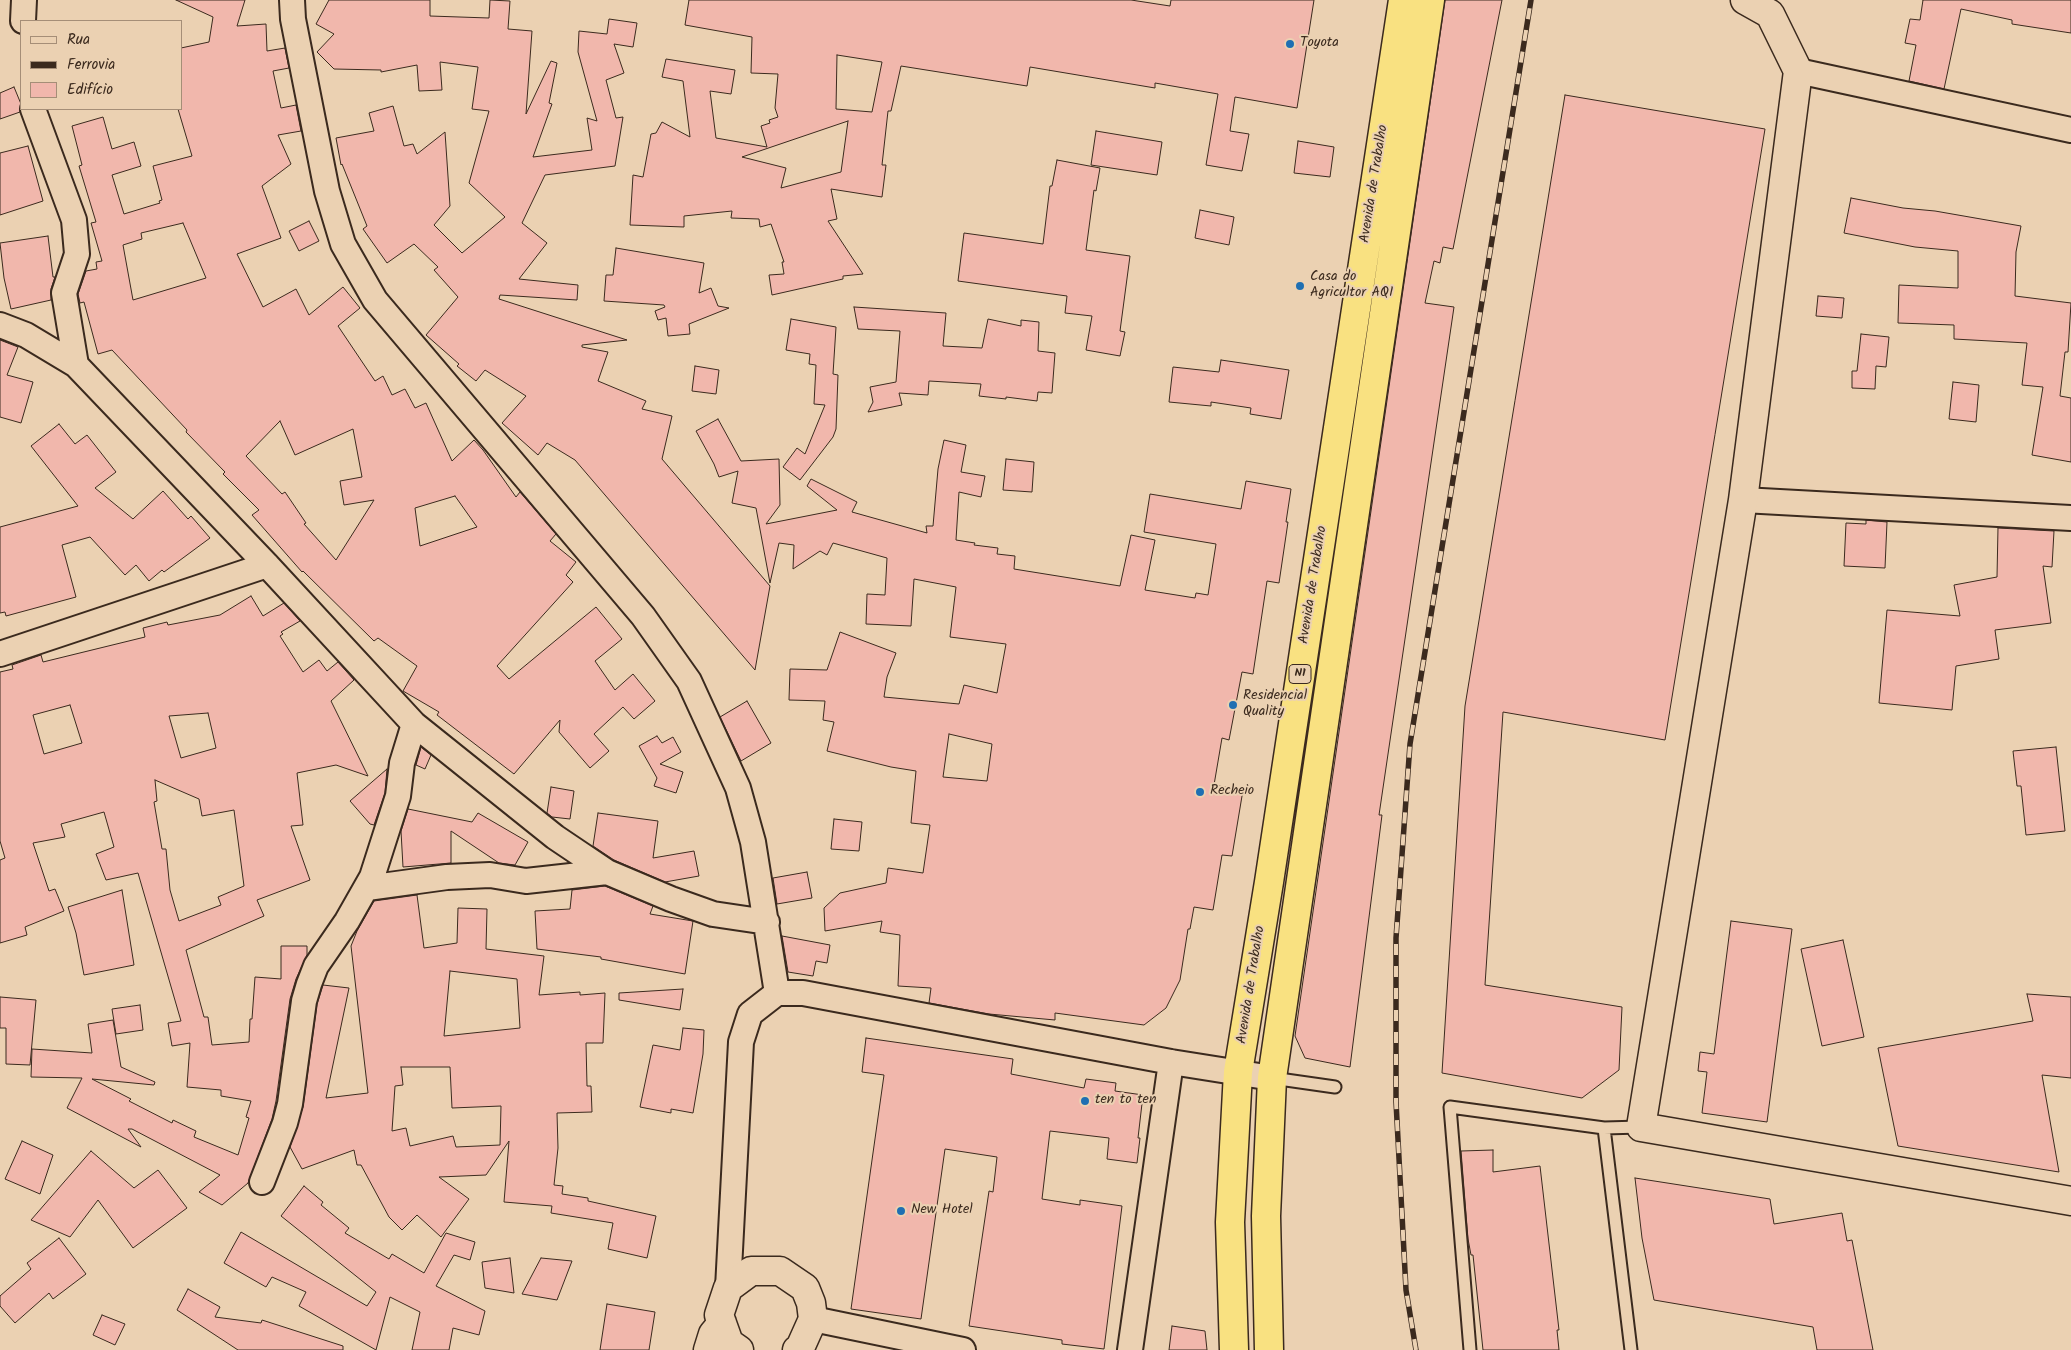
<!DOCTYPE html>
<meta charset="utf-8">
<style>
body{margin:0}
#map{position:relative;width:2071px;height:1350px;overflow:hidden;background:#ebd1b2;font-family:Kalam,sans-serif}
canvas{display:block}
.legend{position:absolute;left:20px;top:20px;width:162px;height:90px;box-sizing:border-box;background:#ebd1b2;border:1px solid #a58e77;margin:0;padding:6px 9px;list-style:none;font-size:15px;color:#3b2a1e}
.legend li{display:flex;align-items:center;gap:10px;height:25px}
.legend b{width:25px;border:1px solid #a58e77}
</style>
<div id="map">
<canvas width="2071" height="1350"></canvas>
<ul class="legend">
<li><b style="height:6px;background:#ebd1b2"></b>Rua</li>
<li><b style="height:6px;background:#3b2a1e"></b>Ferrovia</li>
<li><b style="height:14px;background:#f1b7ac"></b>Edifício</li>
</ul>
</div>
<script>
const context = document.querySelector('canvas').getContext('2d');
context.lineJoin = 'round';
function paint(path, color) {
  context.fillStyle = color;
  context.fill(path, 'evenodd');
}
function poly(rows) {
  const path = new Path2D();
  for (const r of rows) {
    path.moveTo(r[0], r[1]);
    for (let i = 2; i < r.length; i += 2) path.lineTo(r[i], r[i + 1]);
  }
  return path;
}
function stroke(path, color, width, dash) {
  context.strokeStyle = color;
  context.lineWidth = width;
  context.lineCap = dash ? 'butt' : 'round';
  context.setLineDash(dash || []);
  context.stroke(path);
}
function drawText(font, color, halo, rows, align = 'center') {
  context.font = font + ' Kalam,sans-serif';
  context.lineWidth = 4;
  context.setLineDash([]);
  context.textBaseline = 'middle';
  context.strokeStyle = halo;
  context.fillStyle = color;
  for (const [text, x, y, turn = 0] of rows) {
    context.save();
    context.translate(x, y);
    context.rotate((+turn || 0) * Math.PI / 180);
    context.textAlign = isNaN(turn) ? turn : align;
    if (halo) context.strokeText(text, 0, 0);
    context.fillText(text, 0, 0);
    context.restore();
  }
}
const building = poly([
 [176,0,245,0,237,26,266,24,267,51,285,48,289,68,273,71,281,108,296,105,301,131,278,135,291,164,262,186,281,238,237,254,263,307,296,289,309,315,343,287,360,308,338,326,375,381,383,376,392,395,405,389,415,408,426,403,452,461,474,440,483,450,516,497,520,492,556,534,550,541,576,562,566,575,573,582,497,666,509,679,596,607,622,639,595,661,615,690,633,674,655,701,634,719,623,707,594,734,609,751,590,768,559,732,560,720,514,774,437,715,439,712,403,691,417,666,378,638,374,641,303,571,302,572,252,515,259,510,223,474,225,472,186,432,187,430,112,350,98,354,84,302,80,303,78,294,86,271,97,269,96,262,102,261,91,223,96,222,79,166,82,165,72,126,103,117,112,149,134,142,141,166,112,175,124,214,160,203,159,201,162,200,153,166,192,156,178,109,181,109,181,48,209,42,213,17,176,0],
 [183,223,206,278,133,300,123,245,142,239,141,233,183,223],
 [280,421,295,455,353,429,362,477,340,481,344,505,374,500,336,560,304,524,306,523,285,492,282,494,246,456,280,421],
 [455,496,477,527,420,546,415,508,455,496],
 [329,0,430,0,430,16,489,18,490,0,510,1,508,29,532,31,526,114,551,61,557,63,549,103,552,104,533,157,592,150,587,118,597,121,578,52,579,31,607,34,609,19,637,23,633,47,614,44,624,73,606,80,616,118,623,117,615,166,545,175,522,223,547,243,519,279,578,285,577,300,500,295,499,299,627,340,582,345,582,347,608,352,598,381,646,401,642,409,672,416,662,459,770,586,755,670,575,460,547,443,538,455,502,423,526,396,485,370,476,381,457,366,459,364,426,335,458,297,434,270,438,267,414,244,387,263,363,229,367,226,342,164,341,165,336,138,374,131,369,113,393,106,404,146,413,144,417,154,445,132,450,206,434,225,462,253,505,217,469,183,489,111,472,109,478,67,440,62,442,90,419,91,417,65,381,72,381,70,334,69,317,52,334,34,316,24,329,0],
 [689,0,1131,0,1170,6,1171,0,1314,0,1297,108,1235,97,1230,131,1249,134,1242,171,1206,165,1218,94,1155,83,1155,88,1030,67,1027,86,901,66,891,111,888,111,882,165,886,165,882,197,831,189,837,219,828,221,863,274,843,276,843,279,772,295,769,275,784,274,782,262,784,262,771,224,760,227,759,219,731,218,732,211,684,216,684,227,630,225,633,175,643,177,651,134,656,133,662,122,690,137,683,81,662,77,666,59,735,70,731,94,710,91,716,138,767,147,761,126,770,123,769,120,778,117,775,108,778,74,751,73,752,37,685,25,689,0],
 [837,55,882,62,872,112,836,109,837,55],
 [848,121,841,172,781,188,786,168,742,157,848,121],
 [1445,0,1502,0,1453,249,1443,247,1440,263,1434,261,1425,303,1454,307,1379,815,1382,815,1350,1067,1305,1058,1295,1036,1445,0],
 [1923,0,2071,0,2071,33,2012,24,2012,20,1961,9,1944,89,1909,81,1916,45,1905,43,1910,19,1920,20,1923,0],
 [14,87,21,104,20,112,0,119,0,93,14,87],
 [1565,95,1765,129,1665,740,1503,712,1485,985,1622,1007,1619,1070,1582,1098,1442,1073,1465,706,1565,95],
 [1096,131,1162,142,1157,175,1091,165,1096,131],
 [1298,141,1334,147,1330,177,1294,173,1298,141],
 [28,146,43,201,0,215,0,153,28,146],
 [1057,160,1100,168,1096,191,1094,190,1086,250,1130,256,1120,331,1125,332,1120,356,1086,350,1092,316,1065,313,1067,296,958,281,964,233,1043,244,1050,186,1052,186,1057,160],
 [1851,198,1903,208,1935,211,2021,226,2016,252,2015,296,2071,303,2068,352,2065,352,2060,396,2071,398,2071,462,2032,455,2043,387,2022,385,2027,343,1954,339,1954,325,1898,323,1899,285,1958,288,1958,251,1915,247,1844,233,1851,198],
 [1200,210,1234,217,1229,245,1195,238,1200,210],
 [309,221,319,241,299,251,289,231,309,221],
 [48,236,53,277,55,277,51,289,51,300,11,309,4,278,0,243,48,236],
 [616,248,704,263,699,293,711,288,718,306,729,308,689,324,690,334,668,336,666,318,658,320,655,311,665,307,664,305,604,301,606,275,613,275,616,248],
 [1818,296,1844,298,1842,318,1816,316,1818,296],
 [854,307,946,313,943,346,982,348,988,319,1021,326,1021,320,1039,322,1038,351,1055,353,1052,393,1038,392,1037,401,1006,397,1006,399,979,396,981,384,929,381,928,395,899,393,902,405,868,412,873,402,870,387,896,382,900,331,858,329,854,307],
 [791,319,836,327,833,374,838,375,836,429,833,437,800,480,783,467,797,448,805,454,825,405,814,404,816,365,809,364,810,354,786,350,791,319],
 [1861,334,1889,337,1886,367,1876,366,1875,389,1852,388,1852,371,1857,371,1861,334],
 [0,340,18,347,7,375,33,382,21,423,0,417,0,340],
 [1221,360,1289,370,1281,419,1250,414,1251,408,1211,402,1211,406,1169,402,1173,367,1219,372,1221,360],
 [695,366,719,370,716,394,692,391,695,366],
 [1953,382,1979,385,1976,422,1949,419,1953,382],
 [718,419,741,461,779,459,780,505,766,524,837,510,807,486,811,479,857,502,852,512,927,533,926,526,933,526,938,469,944,440,966,445,961,472,985,476,981,497,959,492,956,540,975,543,974,545,998,548,997,554,1015,556,1014,569,1120,586,1131,535,1155,540,1145,590,1195,598,1196,593,1208,595,1216,544,1144,532,1150,494,1241,509,1246,481,1291,489,1286,522,1288,522,1279,583,1267,581,1253,674,1242,672,1229,740,1222,738,1214,785,1243,790,1232,856,1222,855,1213,910,1194,907,1190,929,1188,929,1180,980,1166,1008,1144,1025,1055,1013,1055,1020,989,1014,929,1003,931,988,898,986,900,935,880,932,882,921,825,931,824,908,840,893,886,883,888,868,923,873,930,825,911,823,916,771,891,767,827,751,834,722,823,720,825,701,789,700,790,669,827,670,840,632,896,653,887,677,884,697,959,704,964,685,997,693,1006,644,950,637,956,587,914,579,911,626,866,624,867,594,885,595,887,558,833,543,827,555,820,551,793,569,794,545,779,543,770,583,756,508,732,503,738,471,719,477,714,464,696,431,718,419],
 [949,734,992,744,987,781,943,777,949,734],
 [59,424,75,444,87,435,116,472,95,488,133,519,163,491,188,519,191,516,210,538,164,572,162,570,149,581,136,565,125,575,90,537,62,545,76,597,6,616,5,612,0,613,0,527,78,506,31,446,59,424],
 [1006,459,1034,462,1032,492,1003,490,1006,459],
 [1866,520,1887,522,1885,568,1844,566,1846,523,1866,524,1866,520],
 [1998,528,2054,531,2052,567,2043,566,2051,623,1995,630,1999,659,1956,666,1952,710,1879,703,1887,610,1960,616,1954,585,1997,577,1998,528],
 [251,596,263,616,284,603,300,621,281,632,283,634,280,636,303,672,319,660,327,671,338,662,354,680,331,701,368,776,336,765,297,773,303,825,291,826,310,880,257,900,264,916,186,950,204,1017,208,1017,212,1045,249,1042,250,1019,252,1019,255,977,281,979,281,946,307,946,307,955,296,979,290,999,276,1101,272,1119,248,1183,222,1205,199,1192,220,1175,132,1129,128,1129,141,1147,67,1108,82,1078,31,1077,32,1049,92,1053,88,1024,113,1020,121,1067,155,1082,154,1085,92,1079,131,1099,129,1101,172,1123,173,1120,196,1131,194,1137,238,1155,249,1118,246,1117,251,1101,221,1096,221,1090,187,1087,190,1043,172,1046,168,1023,181,1021,138,873,106,880,96,854,114,847,104,812,61,824,65,837,33,843,49,891,55,889,64,911,25,927,27,935,0,943,0,860,5,858,0,841,0,672,13,669,12,665,41,655,43,662,145,637,143,628,167,622,168,625,220,615,251,596],
 [70,705,82,743,44,754,33,715,70,705],
 [208,713,216,748,181,758,169,716,208,713],
 [155,780,199,799,202,816,234,810,244,886,218,897,221,905,179,921,170,890,166,849,162,849,154,802,157,801,155,780],
 [747,701,771,743,741,761,720,717,747,701],
 [657,736,662,743,673,737,681,752,660,764,683,772,676,793,654,786,657,778,639,746,657,736],
 [421,747,431,755,425,769,416,765,421,747],
 [2056,747,2065,831,2026,835,2021,786,2017,786,2013,751,2056,747],
 [387,769,385,793,374,825,370,824,350,801,387,769],
 [551,787,574,791,570,819,552,817,547,813,551,787],
 [408,809,472,822,478,813,528,842,515,865,499,863,451,831,451,863,403,867,401,831,408,809],
 [598,813,658,821,653,858,694,851,699,876,665,882,614,860,593,846,598,813],
 [834,819,862,822,859,851,831,849,834,819],
 [807,872,812,898,777,904,773,878,807,872],
 [605,886,653,906,650,914,693,921,685,974,601,959,601,957,537,949,535,911,570,909,572,890,605,886],
 [122,890,134,965,84,975,76,933,68,907,122,890],
 [417,895,424,948,457,943,458,908,487,909,486,949,544,956,539,995,580,992,580,995,605,993,603,1043,586,1043,587,1086,591,1086,592,1112,557,1113,558,1148,554,1185,563,1186,562,1194,588,1198,588,1201,656,1216,647,1258,608,1249,613,1223,551,1213,552,1206,504,1202,509,1141,486,1175,439,1177,469,1199,441,1237,417,1215,402,1230,389,1217,361,1165,357,1165,354,1150,302,1169,290,1147,303,1107,317,1004,323,985,349,988,326,1098,368,1093,351,946,357,931,374,901,417,895],
 [450,971,517,979,520,1028,444,1036,450,971],
 [401,1067,450,1067,452,1108,501,1106,500,1145,456,1147,453,1136,410,1146,406,1128,392,1131,395,1086,403,1085,401,1067],
 [1731,921,1792,929,1767,1122,1702,1113,1707,1072,1698,1071,1700,1052,1714,1054,1731,921],
 [782,936,830,945,827,963,816,961,813,976,788,972,782,936],
 [1843,940,1864,1037,1822,1046,1801,949,1843,940],
 [683,989,680,1010,619,1000,619,993,683,989],
 [2027,994,2071,997,2071,1078,2042,1075,2059,1172,1898,1146,1878,1048,2033,1021,2027,994],
 [0,997,36,1000,30,1065,6,1064,6,1028,0,1028,0,997],
 [140,1005,143,1030,116,1034,112,1009,140,1005],
 [683,1028,704,1030,703,1054,693,1113,671,1109,671,1113,640,1107,653,1045,680,1050,683,1028],
 [866,1038,1013,1059,1011,1074,1084,1088,1086,1079,1116,1083,1115,1091,1143,1095,1138,1138,1140,1138,1137,1163,1107,1159,1109,1138,1050,1131,1042,1199,1080,1205,1080,1200,1122,1206,1104,1349,1062,1344,1062,1340,969,1326,989,1191,993,1192,997,1157,945,1149,921,1319,851,1309,884,1075,862,1072,866,1038],
 [22,1141,53,1155,40,1194,5,1179,22,1141],
 [1493,1150,1493,1172,1540,1166,1559,1330,1557,1330,1559,1350,1483,1350,1473,1255,1471,1255,1468,1239,1461,1151,1493,1150],
 [91,1151,134,1188,158,1170,187,1208,133,1248,98,1200,70,1237,31,1220,91,1151],
 [1635,1178,1770,1199,1774,1224,1842,1213,1847,1241,1852,1240,1873,1350,1817,1350,1813,1327,1654,1300,1642,1238,1635,1178],
 [304,1186,323,1202,321,1205,349,1228,345,1233,389,1259,392,1254,424,1273,446,1233,475,1242,470,1260,454,1255,436,1286,485,1311,479,1335,453,1328,449,1350,412,1350,420,1312,390,1297,376,1350,299,1306,306,1292,272,1277,266,1287,224,1263,241,1232,367,1306,376,1292,281,1216,304,1186],
 [59,1238,86,1274,53,1299,49,1293,15,1323,0,1306,0,1296,31,1269,27,1263,59,1238],
 [510,1258,514,1293,485,1288,482,1262,510,1258],
 [541,1258,572,1261,557,1300,522,1294,541,1258],
 [188,1289,220,1307,215,1317,261,1323,262,1320,343,1346,343,1350,238,1350,177,1310,188,1289],
 [607,1304,655,1312,649,1350,600,1350,607,1304],
 [102,1315,125,1324,115,1345,93,1335,102,1315],
 [1172,1326,1205,1331,1207,1350,1169,1350,1172,1326]
]);
const lane = poly([
 [1272,1078,1335,1087],
 [1604,1128,1631,1350],
 [1470,1350,1450,1107,1604,1128,1641,1127]
]);
const street = poly([
 [292,0,293,19,327,191,343,244,375,300,643,616,689,681,738,788,753,842,777,993],
 [23,21,24,0],
 [1798,71,2071,130],
 [33,109,74,220,77,254,64,293,76,365],
 [0,325,26,335,76,365,267,565,414,724,555,837,607,872,671,899,713,914,767,922],
 [1743,500,2071,518],
 [0,654,267,565],
 [367,888,447,877,490,875,526,881,607,872],
 [262,1182,285,1123,290,1104,304,1001,309,984,316,966,347,921,372,877,398,796,402,763,414,724],
 [728,1288,741,1042,750,1014,777,993,803,993,1171,1062,1272,1078],
 [813,1319,963,1350],
 [1130,1350,1171,1062]
]);
const secondary = poly([
 [1745,0,1770,14,1798,71,1743,500,1641,1127,2071,1201],
 [708,1350,713,1334,722,1323],
 [739,1350,729,1343,719,1315,728,1288,751,1271,780,1271,805,1288,811,1303,813,1319,800,1348,797,1350]
]);
const highway = poly([
 [1234,1350,1230,1222,1238,1072,1269,882,1403,0],
 [1269,1350,1266,1216,1272,1078,1430,0]
]);
const rail = poly([
 [1416,1350,1406,1290,1396,1102,1396,938,1410,744,1531,0]
]);
const markers = [
 [1290,44,5,"#1f6fb2"],
 [1300,286,5,"#1f6fb2"],
 [1233,705,5,"#1f6fb2"],
 [1200,792,5,"#1f6fb2"],
 [1085,1101,5,"#1f6fb2"],
 [901,1211,5,"#1f6fb2"]
];
const shields = [
 [1300,674,22]
];
const shieldNames = [
 ["N1",1300,674]
];
const poiNames = [
 ["Toyota",1300,44],
 ["Casa do",1310,278],
 ["Agricultor AQI",1310,294],
 ["Residencial",1243,697],
 ["Quality",1243,713],
 ["Recheio",1210,792],
 ["ten to ten",1095,1101],
 ["New Hotel",911,1211]
];
const streetNames = [
 ["Avenida de Trabalho",1375,184,-81],
 ["Avenida de Trabalho",1314,585,-81],
 ["Avenida de Trabalho",1252,985,-81]
];
paint(building, '#f1b7ac');
stroke(building, '#3b2a1e', 1);
stroke(lane, '#3b2a1e', 15);
stroke(street, '#3b2a1e', 28);
stroke(secondary, '#3b2a1e', 31);
stroke(highway, '#3b2a1e', 31);
stroke(lane, '#ebd1b2', 11);
stroke(street, '#ebd1b2', 24);
stroke(secondary, '#ebd1b2', 28);
stroke(highway, '#f9e181', 28);
stroke(rail, '#3b2a1e', 5.5);
stroke(rail, '#ebd1b2', 4, [11]);
for (const [x, y, r, color] of markers) {
  const dot = new Path2D();
  dot.arc(x, y, r, 0, 2 * Math.PI);
  context.fillStyle = color;
  context.fill(dot);
  stroke(dot, '#ebd1b2', 2);
}
for (const [x, y, w] of shields) {
  const box = new Path2D();
  box.roundRect(x - w / 2, y - 9.5, w, 19, 4);
  context.fillStyle = '#ebd1b2';
  context.fill(box);
  stroke(box, '#3b2a1e', 1);
}
drawText('bold 12px', '#3b2a1e', null, shieldNames);
drawText('14px', '#3b2a1e', '#ebd1b2', poiNames, 'left');
drawText('14px', '#3b2a1e', '#ebd1b2', streetNames);
</script>
